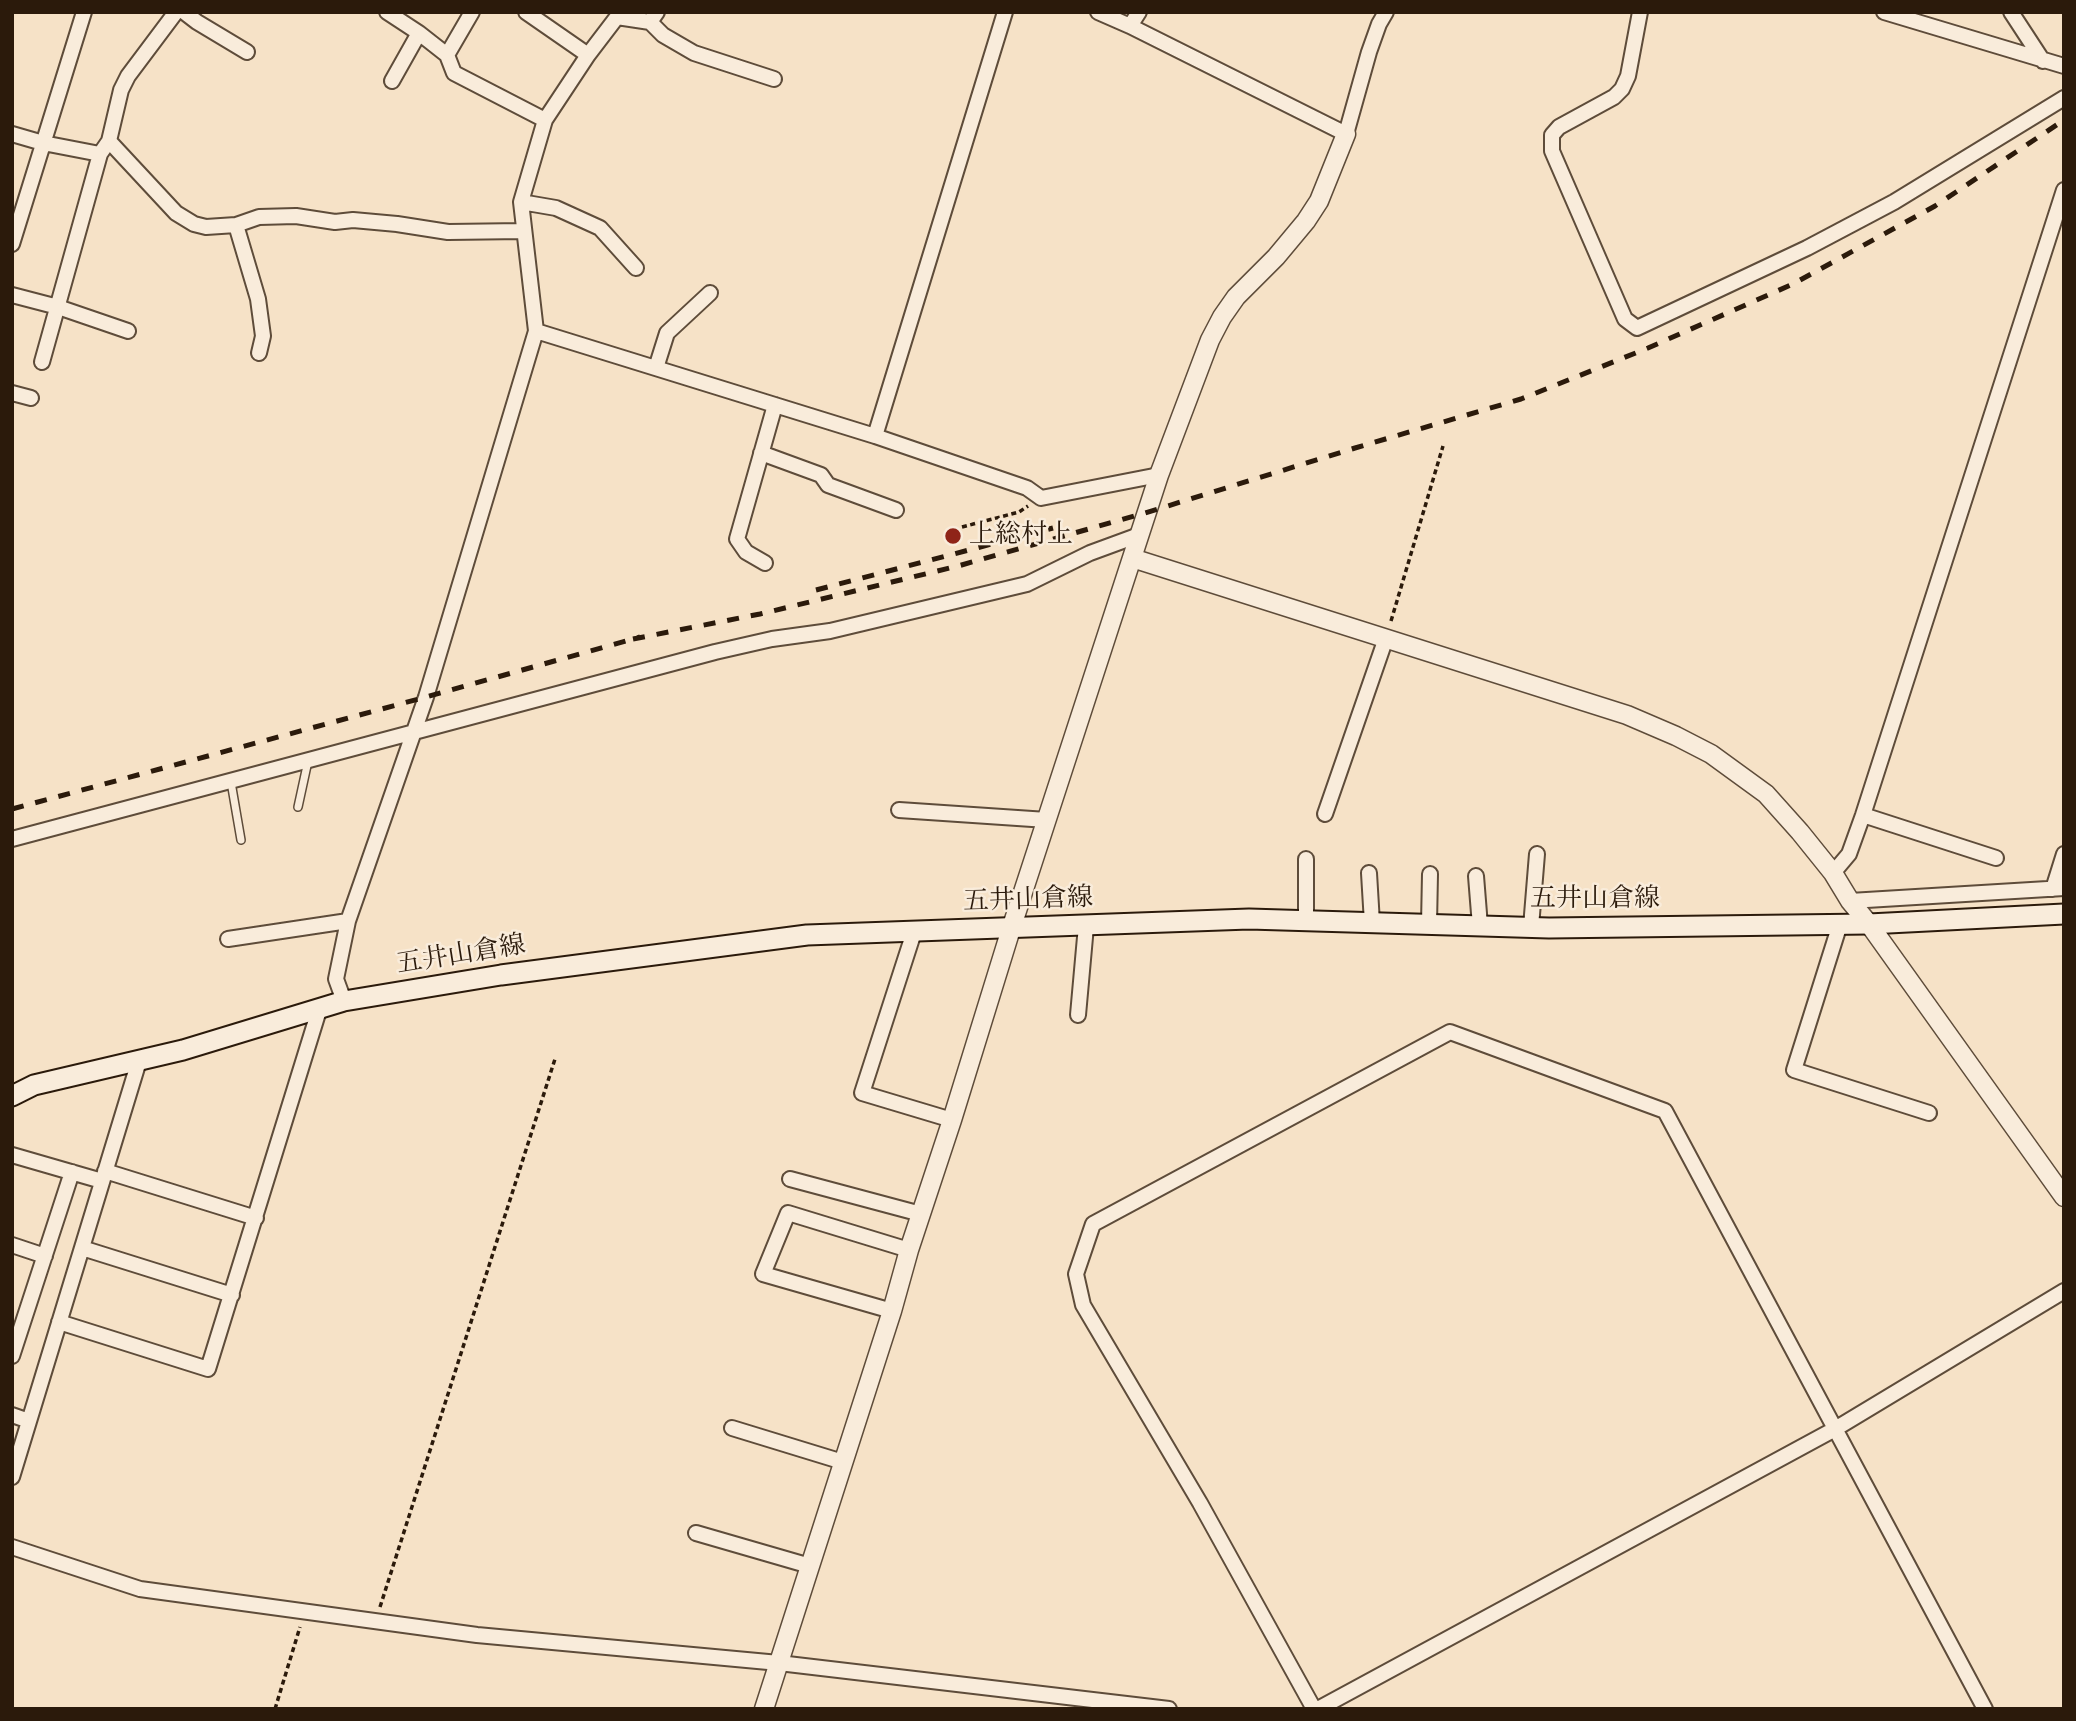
<!DOCTYPE html>
<meta charset="utf-8">
<style>
body{margin:0}
#map{position:relative;width:2076px;height:1721px;overflow:hidden;background:#f6e2c7;font-family:Cardo,serif}
canvas{display:block}
.frame{position:absolute;inset:0;border:14px solid #2b1a0b;pointer-events:none}
</style>
<div id="map">
<canvas width="2076" height="1721"></canvas>
<div class="frame"></div>
</div>
<script>
const context = document.querySelector('canvas').getContext('2d');
context.lineJoin = 'round';
function poly(rows) {
  const path = new Path2D();
  for (const r of rows) {
    path.moveTo(r[0], r[1]);
    for (let i = 2; i < r.length; i += 2) path.lineTo(r[i], r[i + 1]);
  }
  return path;
}
function stroke(path, color, width, dash) {
  context.strokeStyle = color;
  context.lineWidth = width;
  context.lineCap = dash ? 'butt' : 'round';
  context.setLineDash(dash || []);
  context.stroke(path);
}
function drawText(font, color, halo, rows, align = 'center') {
  context.font = font + ' Cardo,"Noto Serif JP",serif';
  context.lineWidth = 5;
  context.setLineDash([]);
  context.textBaseline = 'middle';
  context.strokeStyle = halo;
  context.fillStyle = color;
  for (const [text, x, y, turn = 0] of rows) {
    context.save();
    context.translate(x, y);
    context.rotate((+turn || 0) * Math.PI / 180);
    context.textAlign = isNaN(turn) ? turn : align;
    if (halo) context.strokeText(text, 0, 0);
    context.fillText(text, 0, 0);
    context.restore();
  }
}
const path = poly([
 [962,527,1019,512,1028,506],
 [1391,621,1443,446],
 [380,1607,555,1059],
 [275,1709,300,1627]
]);
const service = poly([
 [231,782,241,840],
 [298,807,308,761]
]);
const minor = poly([
 [184,12,197,22,247,52],
 [387,12,419,33,447,55,472,12],
 [526,12,588,55],
 [1098,12,1130,26,1346,134,1369,52,1379,24,1386,12],
 [1640,12,1628,76,1622,89,1614,97,1559,127,1552,135,1552,151,1625,319,1637,328,1807,248,1894,202,2064,98],
 [1884,12,2064,66],
 [2011,12,2043,61],
 [650,22,663,35,694,53,774,79],
 [1130,26,1139,12],
 [447,55,454,73,545,120],
 [392,81,419,33],
 [12,134,43,143,100,154],
 [109,141,176,213,194,224,206,227,236,225,259,217,296,216,335,222,353,220,397,224,448,232,523,231],
 [521,202,556,208,600,228,636,268],
 [236,225,258,299,263,336,259,353],
 [12,244,84,12],
 [12,295,58,307,128,331],
 [536,331,875,436,1027,488,1041,498,1159,475],
 [42,362,100,154,109,141,121,90,128,76,176,12],
 [656,368,667,333,710,293],
 [12,393,31,398],
 [875,436,1005,12],
 [761,453,821,475,828,485,896,510],
 [765,563,746,552,737,539,775,405],
 [899,810,1047,820],
 [1325,814,1386,638],
 [1863,815,1996,858],
 [12,839,715,652,772,639,830,631,1027,584,1090,553,1139,535],
 [1306,859,1306,921],
 [1369,873,1372,923],
 [1833,873,1849,854,1863,815,2064,190],
 [1476,876,1480,926],
 [2053,889,2064,854],
 [1850,901,2064,888],
 [1429,924,1430,874],
 [1840,924,1794,1070,1929,1113],
 [1531,927,1537,854],
 [914,932,862,1093,952,1120],
 [228,939,348,921],
 [344,1001,336,979,348,921,426,697,536,331,521,202,545,120,588,55,617,17,650,22,657,12],
 [1078,1015,1086,926],
 [12,1155,102,1181],
 [105,1171,256,1218],
 [790,1179,921,1214],
 [12,1245,45,1256],
 [82,1248,232,1295],
 [892,1311,763,1274,788,1213,909,1250],
 [59,1322,208,1369,320,1007],
 [12,1356,72,1172],
 [12,1415,29,1421],
 [732,1428,843,1462],
 [12,1477,139,1061],
 [696,1533,810,1566],
 [12,1547,140,1589,477,1635,779,1663,1169,1709],
 [1314,1709,1200,1503,1083,1305,1076,1274,1093,1224,1450,1032,1665,1111,1985,1709],
 [1318,1709,1835,1429,2064,1291]
]);
const tertiary = poly([
 [1132,558,1627,715,1676,736,1711,754,1766,794,1800,832,1833,873,1850,901,1869,924,2064,1197],
 [764,1709,892,1311,909,1250,952,1120,1011,929,1159,475,1210,340,1222,317,1236,297,1276,257,1306,221,1319,201,1346,134]
]);
const secondary = poly([
 [12,1096,34,1085,183,1050,344,1001,501,975,807,935,1249,919,1549,928,1869,924,2064,914]
]);
const rail = poly([
 [816,590,1053,528],
 [633,639,760,614,958,566,1145,513,1355,448,1521,399,1648,348,1793,284,1935,206,2064,120],
 [12,809,426,697,640,637]
]);
const markers = [
 [953,536,9,"#8f2418"]
];
const poiNames = [
 ["上総村上",969,536]
];
const streetNames = [
 ["五井山倉線",1595,900],
 ["五井山倉線",1028,901,-2],
 ["五井山倉線",461,956,-9]
];
stroke(service, '#5e4c3a', 10);
stroke(minor, '#5e4c3a', 18);
stroke(tertiary, '#5e4c3a', 21);
stroke(secondary, '#2b1a0b', 23);
stroke(path, '#2b1a0b', 3.5, [5, 3.5]);
stroke(service, '#f9ecdb', 7);
stroke(minor, '#f9ecdb', 14);
stroke(tertiary, '#f9ecdb', 18);
stroke(secondary, '#f9ecdb', 19);
stroke(rail, '#2b1a0b', 5, [12, 12]);
for (const [x, y, r, color] of markers) {
  const dot = new Path2D();
  dot.arc(x, y, r, 0, 2 * Math.PI);
  context.fillStyle = color;
  context.fill(dot);
  stroke(dot, '#f9ecdb', 2.5);
}
drawText('26px', '#2b1a0b', '#f9ecdb', poiNames, 'left');
drawText('26px', '#2b1a0b', '#f9ecdb', streetNames);
</script>
